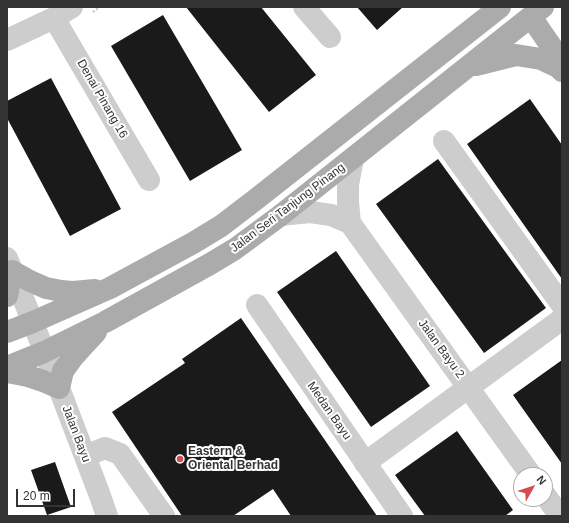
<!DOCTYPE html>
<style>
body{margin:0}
#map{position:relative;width:569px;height:523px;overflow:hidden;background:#fff;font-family:Arial,sans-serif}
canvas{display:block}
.frame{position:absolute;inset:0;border:8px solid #333;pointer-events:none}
.north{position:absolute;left:513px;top:467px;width:40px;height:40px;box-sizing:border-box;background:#fff;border:1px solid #adadad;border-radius:50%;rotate:51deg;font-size:11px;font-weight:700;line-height:16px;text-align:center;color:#333}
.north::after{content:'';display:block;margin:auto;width:14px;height:18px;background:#d34c4f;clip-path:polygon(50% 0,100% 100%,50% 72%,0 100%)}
.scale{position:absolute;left:16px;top:489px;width:59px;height:18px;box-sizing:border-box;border:2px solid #333;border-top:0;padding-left:5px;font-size:12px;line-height:14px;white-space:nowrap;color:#333;-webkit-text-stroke:3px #fff;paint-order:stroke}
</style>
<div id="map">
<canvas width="569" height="523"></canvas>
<div class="frame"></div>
<div class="north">N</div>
<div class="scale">20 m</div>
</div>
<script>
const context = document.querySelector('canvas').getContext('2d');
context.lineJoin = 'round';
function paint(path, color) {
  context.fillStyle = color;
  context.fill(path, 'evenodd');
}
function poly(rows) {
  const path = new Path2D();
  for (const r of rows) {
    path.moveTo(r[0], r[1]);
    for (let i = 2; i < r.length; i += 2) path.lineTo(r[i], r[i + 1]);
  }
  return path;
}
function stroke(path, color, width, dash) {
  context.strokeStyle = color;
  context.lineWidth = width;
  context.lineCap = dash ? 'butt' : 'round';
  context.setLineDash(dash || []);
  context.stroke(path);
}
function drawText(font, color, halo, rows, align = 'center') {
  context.font = font + ' Arial,sans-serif';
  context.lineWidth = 4;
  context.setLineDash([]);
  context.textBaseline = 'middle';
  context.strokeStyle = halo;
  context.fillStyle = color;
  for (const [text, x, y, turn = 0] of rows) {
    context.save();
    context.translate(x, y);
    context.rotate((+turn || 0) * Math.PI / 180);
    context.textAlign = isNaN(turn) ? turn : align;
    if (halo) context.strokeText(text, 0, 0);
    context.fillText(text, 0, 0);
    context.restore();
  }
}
const building = poly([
 [186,7,261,7,316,75,269,112],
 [357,7,403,7,377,30],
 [163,15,242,150,190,181,111,46],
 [51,78,121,209,70,236,7,118,7,101],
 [530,99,562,145,562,279,467,144],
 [438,159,546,308,484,353,376,204],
 [336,251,430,386,371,427,277,292],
 [241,318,353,481,377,516,291,516,273,489,233,516,182,516,112,412,185,363,182,359],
 [562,360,562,464,513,395],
 [457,431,513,510,505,516,425,516,395,475],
 [55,462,71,507,47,515,31,470]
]);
const path = poly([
 [93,12,100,7]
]);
const minor = poly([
 [304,7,330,37],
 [54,18,149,180],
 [7,40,54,18,72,7],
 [444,141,562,305],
 [353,158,348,185,348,202,350,223,531,475],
 [281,215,310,212,331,215,350,223],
 [7,258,59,388,99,493,107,516],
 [257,305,402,516],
 [85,456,105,448,120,454,164,516],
 [365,463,562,319],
 [545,495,560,516]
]);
const major = poly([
 [531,17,562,62],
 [476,65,516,55,541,59,558,67,562,71],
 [7,296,12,271,30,281,46,288,61,291,73,292,95,290],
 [7,332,33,322,110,288,193,243,221,226,255,200,500,7],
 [7,367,44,352,105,322,210,264,235,249,281,215,543,7],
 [7,372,28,376,43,381,59,388,63,371,73,357,96,332]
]);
const markers = [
 [180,459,4,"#d34c4f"]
];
const streetNames = [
 ["Denai Pinang 16",102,99,60],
 ["Jalan Seri Tanjung Pinang",288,208,-37],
 ["Jalan Bayu 2",441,349,54],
 ["Medan Bayu",329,411,55],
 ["Jalan Bayu",76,434,69]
];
const poiNames = [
 ["Eastern &",188,452],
 ["Oriental Berhad",188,466]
];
paint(building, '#1a1a1a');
stroke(path, '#c7c7c7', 2.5, [2, 2]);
stroke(minor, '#cdcdcd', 22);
stroke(major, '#ababab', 22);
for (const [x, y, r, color] of markers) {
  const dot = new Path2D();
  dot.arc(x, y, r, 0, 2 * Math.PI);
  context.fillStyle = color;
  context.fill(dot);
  stroke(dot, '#fff', 1.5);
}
drawText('12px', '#333', '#fff', streetNames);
drawText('bold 12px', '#333', '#fff', poiNames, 'left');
</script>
